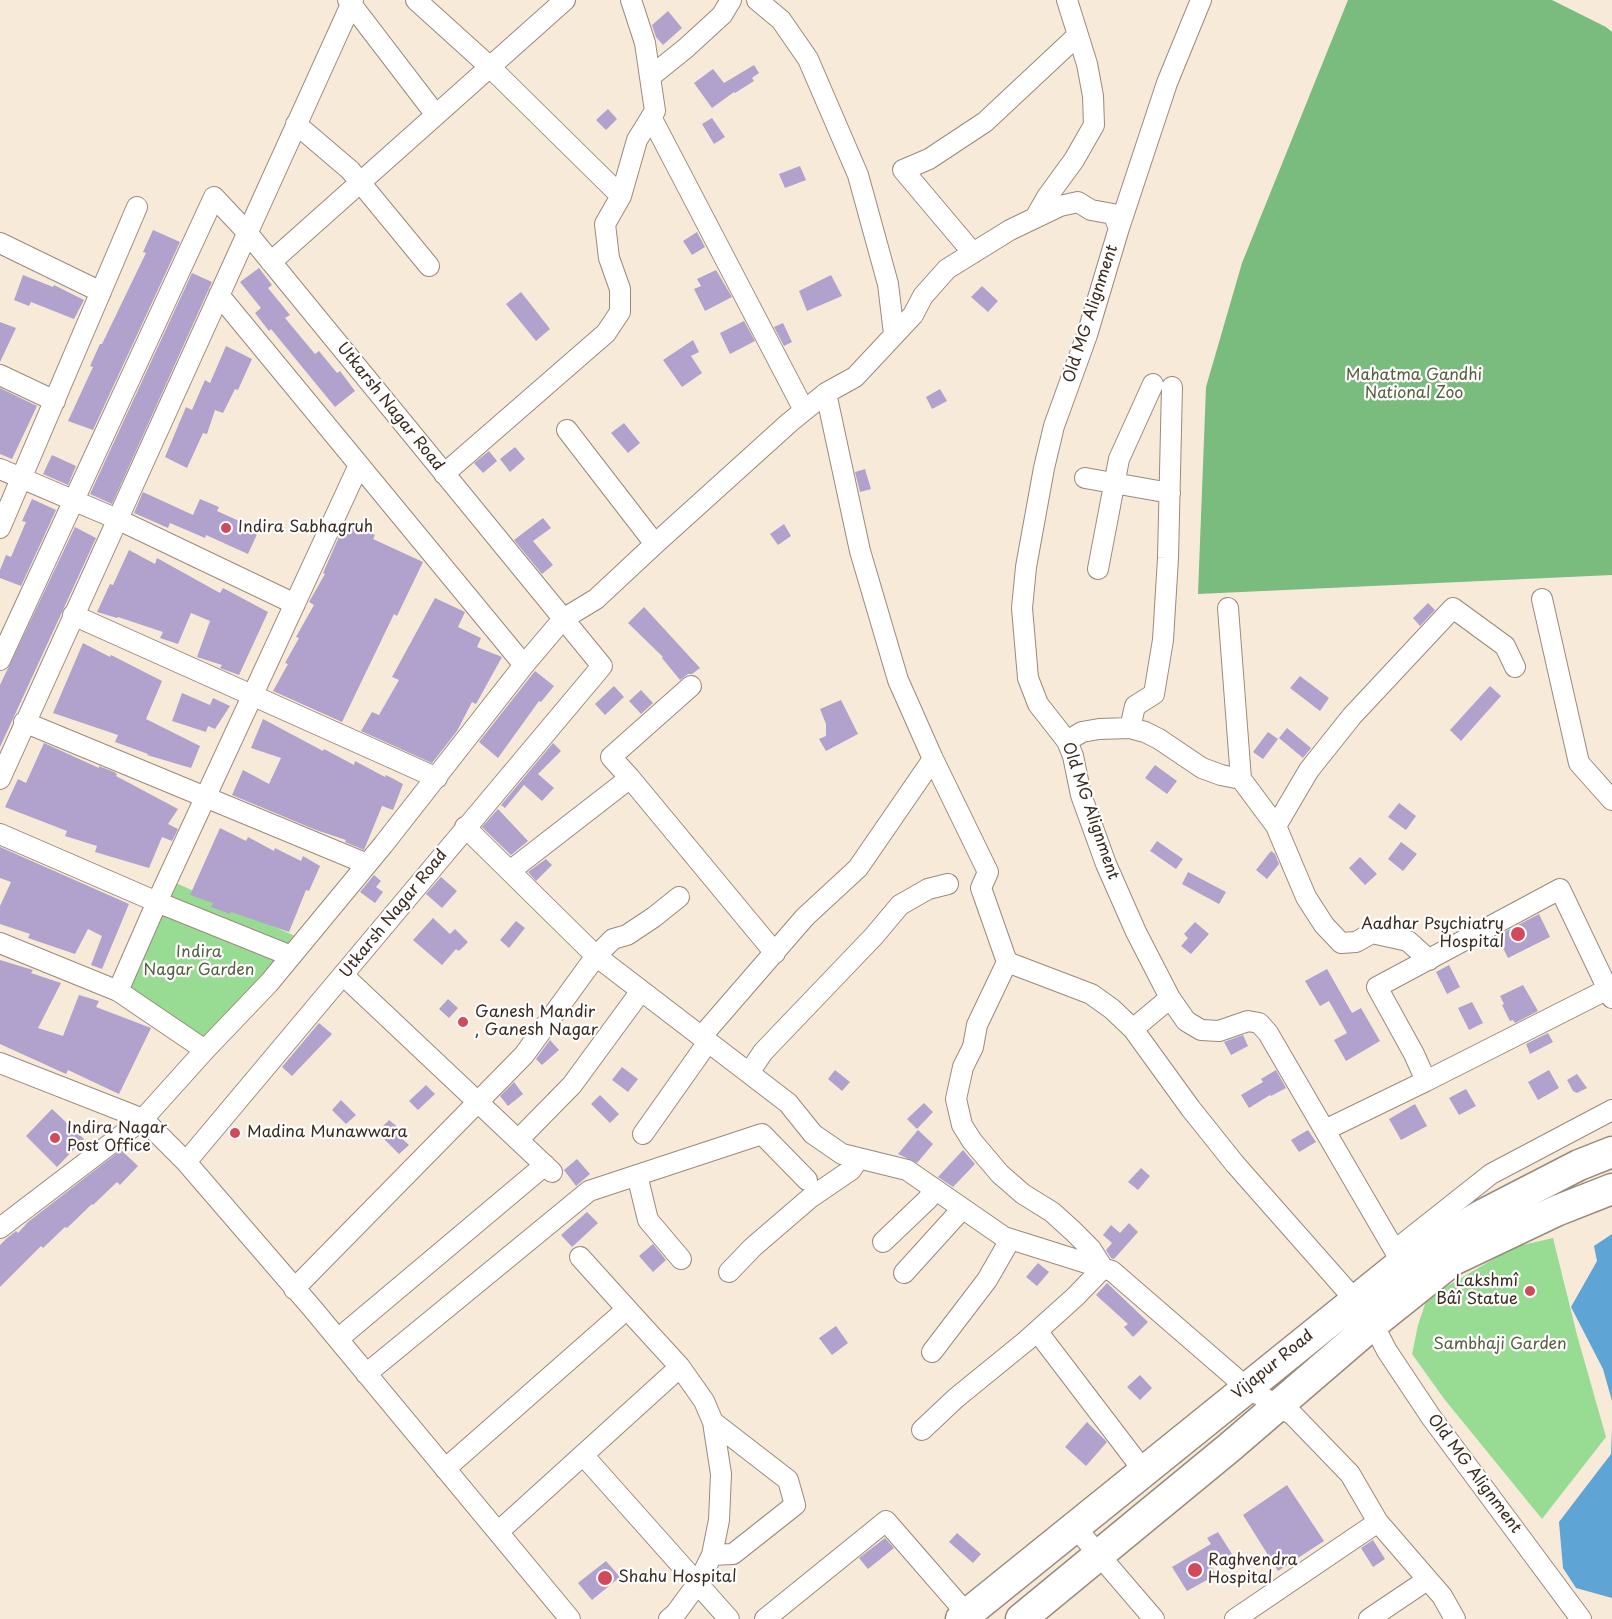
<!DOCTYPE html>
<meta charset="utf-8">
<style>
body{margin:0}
canvas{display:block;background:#f8ead8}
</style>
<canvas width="1612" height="1619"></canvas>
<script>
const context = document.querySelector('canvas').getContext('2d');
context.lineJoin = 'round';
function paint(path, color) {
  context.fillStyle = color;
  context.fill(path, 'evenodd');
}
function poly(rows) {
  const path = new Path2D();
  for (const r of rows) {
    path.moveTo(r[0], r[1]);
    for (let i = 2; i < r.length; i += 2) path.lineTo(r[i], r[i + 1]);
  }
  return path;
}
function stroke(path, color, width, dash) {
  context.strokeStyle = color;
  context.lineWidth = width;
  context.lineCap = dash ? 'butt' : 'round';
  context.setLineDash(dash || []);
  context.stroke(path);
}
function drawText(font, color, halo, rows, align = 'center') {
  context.font = font + ' "Playpen Sans",sans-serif';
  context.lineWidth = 4.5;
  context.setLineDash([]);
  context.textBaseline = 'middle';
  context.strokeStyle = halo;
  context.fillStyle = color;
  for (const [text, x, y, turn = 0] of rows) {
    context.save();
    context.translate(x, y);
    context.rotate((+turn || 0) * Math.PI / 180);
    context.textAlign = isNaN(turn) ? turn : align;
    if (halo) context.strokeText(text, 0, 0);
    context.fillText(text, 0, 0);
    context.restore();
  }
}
const green = poly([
 [167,879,304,940,205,1050,118,991],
 [1553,1238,1577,1335,1606,1437,1542,1519,1445,1400,1412,1354,1418,1325,1427,1298,1514,1247]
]);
const forest = poly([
 [1348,0,1552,0,1606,27,1612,32,1612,575,1198,594,1206,387,1242,263]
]);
const water = poly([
 [1612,1234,1612,1401,1603,1369,1571,1307,1597,1261,1594,1246],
 [1612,1429,1612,1598,1576,1588,1563,1568,1559,1522,1611,1454]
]);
const building = poly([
 [668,11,682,28,663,45,656,37,652,25],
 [754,65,759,73,752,78,754,81,735,93,734,92,712,108,694,83,713,69,724,83],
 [608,109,617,119,606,130,596,120],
 [712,118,725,137,714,144,702,124],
 [800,166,806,180,785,188,779,174],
 [153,230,180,242,93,430,68,421,93,367,90,366,100,344,102,344,146,253,143,252],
 [697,232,705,247,692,255,683,241],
 [259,268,272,285,268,288,290,315,285,318,315,354,319,351,337,373,340,371,355,391,335,407,271,329,269,331,255,313,261,308,240,282],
 [716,270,732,297,705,311,694,289,701,286,697,279],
 [192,273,212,282,112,504,90,494],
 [23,275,53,287,54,285,84,300,74,319,31,302,29,306,14,300],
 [831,275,842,296,807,311,799,291],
 [982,286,998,301,988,312,971,297],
 [521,292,550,329,536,341,506,304],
 [744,321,755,341,730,354,720,333],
 [0,322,16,328,0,362],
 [783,323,792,342,784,346,774,327],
 [693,340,699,352,691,356,702,373,682,387,663,360],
 [226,346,252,359,238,390,235,389,223,413,215,410,207,434,203,433,187,468,165,457,186,407,192,410,205,380,210,383],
 [0,388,37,406,12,459,0,454],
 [940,389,947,401,932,409,926,397],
 [624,423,640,443,628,453,611,433],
 [515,447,525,459,510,472,500,459],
 [489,451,497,461,483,473,474,463],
 [52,455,76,466,68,485,43,474],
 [865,469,871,489,860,492,855,472],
 [143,492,193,515,200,499,219,507,217,511,259,530,248,554,206,535,205,538,170,523,168,528,134,513],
 [32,499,56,510,21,586,0,578,0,570,6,555,11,557,26,522,22,521],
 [543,518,551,528,533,541,553,565,542,574,514,540],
 [346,521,375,535,373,539,423,562,397,616,394,614,342,722,273,691,288,664,285,663,299,638,296,637,314,605,309,602,325,574,323,573],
 [784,524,791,536,778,545,770,534],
 [75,527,96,538,0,747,0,685],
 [129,550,155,564,157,558,220,593,223,588,268,612,239,675,220,668,222,665,197,657,210,621,191,613,178,644,160,638,163,632,118,617,117,618,97,612,110,584,113,585],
 [435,598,465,612,458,627,481,638,477,647,502,657,476,704,472,702,457,731,432,763,361,731,372,712,379,715,399,680,392,677],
 [1428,603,1435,610,1420,626,1413,618],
 [644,607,700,668,692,674,688,674,680,680,662,658,663,657,628,623],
 [83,643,110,657,111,655,162,681,146,719,200,746,191,768,147,755,148,754,115,742,118,735,53,713],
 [535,671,554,686,541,702,539,701,498,758,479,742],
 [1300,676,1329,698,1320,711,1290,688],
 [614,686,624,697,605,715,595,704],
 [1490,686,1501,696,1461,741,1450,730],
 [641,690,653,703,641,714,629,701],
 [182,693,210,705,213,698,230,706,215,729,208,726,206,732,172,721],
 [841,700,858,734,826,751,819,739,826,736,826,724,820,709],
 [263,719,323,751,324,749,354,765,355,761,385,777,386,775,403,784,393,810,382,806,364,850,345,842,346,840,316,830,232,795,243,770,269,784,281,758,251,748],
 [1287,728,1311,748,1303,758,1279,738],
 [1268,732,1278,739,1263,759,1253,752],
 [44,743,99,768,99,766,114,772,117,774,116,776,178,809,168,824,178,829,172,841,162,837,149,868,95,852,97,846,65,836,67,831,5,807,18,779,26,783],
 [553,743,561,751,538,774,554,788,542,801,524,785,505,808,501,805],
 [1155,765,1177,781,1167,794,1145,778],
 [1399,803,1416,816,1406,830,1388,817],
 [498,809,528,841,511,855,482,827],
 [220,828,246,841,248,837,274,851,275,848,301,861,303,856,320,866,309,891,306,890,289,932,231,912,230,914,211,907,213,903,190,895],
 [1157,841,1183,859,1176,869,1150,851],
 [1401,842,1417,854,1403,871,1388,859],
 [0,847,129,904,102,969,91,965,102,936,88,929,75,954,28,938,30,934,0,924,0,906,11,882,0,878],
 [1271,851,1275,854,1279,864,1267,879,1256,870],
 [1360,857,1377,874,1365,885,1349,868],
 [546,859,552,865,536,881,528,872],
 [1188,872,1226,892,1219,904,1182,884],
 [374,875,381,881,376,887,383,892,375,903,360,892],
 [441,877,457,891,442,908,426,894],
 [1539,914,1550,937,1508,958,1497,936],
 [433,918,450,934,455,929,468,942,459,951,456,949,442,965,413,940],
 [516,921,525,928,509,948,500,940],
 [1195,922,1209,934,1191,954,1181,946,1188,938,1184,934],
 [0,960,33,970,31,973,61,983,38,1028,63,1036,79,995,99,1001,96,1007,151,1028,119,1094,68,1070,66,1074,0,1044],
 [1449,965,1460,987,1447,994,1436,972],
 [1327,969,1352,1013,1361,1008,1380,1041,1346,1061,1334,1040,1347,1033,1329,1001,1320,1006,1305,981],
 [1523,985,1538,1011,1515,1023,1513,1020,1510,1021,1502,1005,1504,1004,1500,996],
 [448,999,458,1008,449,1018,439,1009],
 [1472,1002,1483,1023,1469,1030,1458,1008],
 [319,1023,332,1034,292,1076,282,1067],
 [1548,1033,1553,1042,1530,1054,1526,1044],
 [1243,1035,1248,1046,1231,1055,1224,1042],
 [550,1040,559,1050,542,1065,536,1059],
 [622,1067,638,1079,628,1092,612,1080],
 [835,1070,850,1082,842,1091,828,1079],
 [1276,1070,1286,1088,1271,1096,1270,1095,1249,1108,1241,1095,1263,1082,1261,1079],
 [1549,1070,1559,1088,1538,1100,1528,1082],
 [1577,1074,1587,1088,1577,1093,1573,1091,1567,1080],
 [514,1082,523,1094,508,1106,500,1096],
 [426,1085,435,1094,418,1110,409,1101],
 [1466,1089,1476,1106,1459,1115,1449,1098],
 [600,1095,619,1114,610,1123,591,1104],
 [341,1100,356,1115,346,1124,332,1110],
 [924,1103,933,1112,917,1129,907,1119],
 [1415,1104,1427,1126,1401,1140,1389,1119],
 [52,1109,84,1139,57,1167,26,1136],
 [389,1120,399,1128,395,1132,409,1145,399,1154,377,1132],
 [918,1130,933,1144,917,1163,898,1154],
 [1308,1130,1316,1142,1299,1152,1291,1140],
 [121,1150,138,1166,120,1185,117,1182,93,1205,92,1204,67,1228,65,1227,43,1248,41,1246,0,1287,0,1245,7,1238,16,1231,18,1233,28,1222],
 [963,1150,975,1164,953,1187,938,1177],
 [577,1159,590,1174,576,1186,564,1170],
 [1141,1168,1150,1176,1138,1190,1128,1182],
 [587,1212,598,1223,572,1247,561,1235],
 [1129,1223,1138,1232,1114,1259,1111,1258,1106,1250,1112,1243,1103,1235,1111,1225,1120,1233],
 [653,1244,666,1260,653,1272,639,1256],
 [1038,1263,1049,1272,1037,1286,1026,1277],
 [1107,1283,1148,1322,1133,1337,1124,1327,1128,1324,1096,1295],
 [836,1326,848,1343,832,1355,819,1338],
 [1140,1375,1152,1388,1140,1400,1127,1387],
 [1087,1422,1107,1442,1086,1466,1065,1447],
 [1287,1485,1324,1541,1278,1571,1243,1515],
 [1218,1532,1232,1554,1211,1566,1216,1575,1187,1591,1172,1567,1211,1544,1207,1538],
 [957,1533,981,1554,973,1563,949,1542],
 [885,1538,894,1548,868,1569,859,1558],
 [1373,1540,1385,1559,1373,1567,1361,1548],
 [606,1561,620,1577,592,1600,578,1583]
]);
const minor = poly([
 [348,0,436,115],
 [416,0,490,67,621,196],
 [757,0,781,20,808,59,858,175,888,284,894,334],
 [1201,0,1167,83,1119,228,1087,335,1054,426,1044,468,1026,567,1022,608,1028,678,1038,704,1067,741,1073,756,1081,795,1106,864,1136,932,1170,998,1186,1021,1201,1030,1219,1031,1248,1021,1259,1023,1268,1033,1402,1263],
 [650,77,686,48,722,15,731,0],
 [651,117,804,410],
 [296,124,350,170,429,266],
 [1035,218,1047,197,1074,160,1094,125,1093,96,1087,64,1067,0],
 [0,243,101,292],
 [973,253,903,170,929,159,985,122,1078,35],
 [271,262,565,0],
 [219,295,524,665],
 [0,375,55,401],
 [567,430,655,544],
 [0,469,117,519,295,604],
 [444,474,606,333,620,312,620,289,609,258,605,224,621,196,637,140,655,111,645,43,631,0],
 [1085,478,1170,493],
 [0,528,137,207],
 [1098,569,1119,459,1153,384],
 [1542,599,1579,763,1612,800],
 [1228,608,1241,779,1276,826,1306,897,1324,925,1341,943,1356,942,1372,933,1408,941,1429,960],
 [73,615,437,778],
 [0,660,214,197,245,230,602,666,186,1162],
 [24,722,367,864],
 [1130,728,1135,706,1154,694,1163,640,1168,558,1172,387],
 [1067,741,1082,732,1099,729,1130,728,1145,732,1159,739,1202,768,1221,775,1241,779],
 [630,778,775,953],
 [0,779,353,0],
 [1276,826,1309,770,1352,716,1453,608,1505,646,1515,667],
 [465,827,596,956,788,1103,813,1134,842,1154,907,1170,1004,1237,1112,1271,1246,1387,1293,1415,1350,1474,1378,1522,1442,1596,1455,1619],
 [0,834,157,902,291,956],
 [510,871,630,778,611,757,691,686],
 [0,943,118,991,157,902,359,465],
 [1007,962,1091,994,1112,1009,1133,1029,1191,1109,1235,1164,1355,1300],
 [343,975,552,1172],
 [118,991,205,1050],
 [1133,1029,1170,998],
 [701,1037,805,917,858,868,933,759],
 [0,1063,143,1119,186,1162,312,1308,570,1619],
 [749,1073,763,1052,874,936,900,905,928,889,948,884],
 [1426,1081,1608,989],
 [1325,1130,1426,1081,1414,1054,1377,987,1560,889,1612,998],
 [643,1134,708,1042],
 [518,1140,572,1085,641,991],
 [637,1175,648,1220,681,1259],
 [0,1228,143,1119,205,1050,269,983,383,845,524,665,563,619,596,599,655,544,790,422,826,393],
 [883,1242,928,1199,934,1189],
 [1395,1250,1491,1174,1612,1110],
 [729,1272,753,1247,810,1198,851,1170,859,1158],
 [904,1273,962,1209],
 [294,1289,524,1055,596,956,613,939,627,935,654,917,679,897],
 [1373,1324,1387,1351,1431,1417,1581,1619],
 [1037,1331,1143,1470],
 [338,1339,545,1165],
 [932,1352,987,1280,1010,1240],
 [366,1374,589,1191,762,1134,807,1180],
 [922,1430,956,1398,1026,1341,1075,1297,1103,1268,1091,1249,1073,1231,1052,1212,1023,1194,1000,1174,972,1141,962,1125,956,1099,963,1067,973,1047,977,1025,1007,962,981,888,988,872,933,759,898,680,860,551,826,393,855,377,913,315,923,296,947,269,1010,230,1060,206,1078,202,1091,210,1113,214,1119,228],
 [583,1455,729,1619],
 [445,1469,627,1309,580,1257],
 [1075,1527,1154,1619],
 [498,1532,680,1367,627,1309],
 [712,1555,733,1554,795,1505,788,1480,713,1422],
 [669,1619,676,1613,698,1583,712,1555,719,1520,721,1474,713,1422,704,1401,680,1367],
 [765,1619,886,1521,967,1614],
 [1235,1619,1378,1522],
 [1369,1619,1427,1580]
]);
const primary = poly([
 [961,1619,1402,1263,1480,1216,1579,1165,1612,1152],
 [1021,1619,1230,1447,1373,1324,1453,1260,1556,1211,1612,1189]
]);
const markers = [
 [226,528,6,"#d1495b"],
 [1518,934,8,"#d1495b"],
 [463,1022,6,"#d1495b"],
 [235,1133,6,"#d1495b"],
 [55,1138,6,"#d1495b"],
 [1530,1291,6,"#d1495b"],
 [1195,1570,8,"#d1495b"],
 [605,1578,8,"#d1495b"]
];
const streetNames = [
 ["Old MG Alignment",1091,314,-72],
 ["Utkarsh Nagar Road",390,407,51],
 ["Old MG Alignment",1090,811,71],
 ["Utkarsh Nagar Road",394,914,-51],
 ["Vijapur Road",1273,1365,-39],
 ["Old MG Alignment",1474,1474,53]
];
const parkNames = [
 ["Mahatma Gandhi",1414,376],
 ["National Zoo",1414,394],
 ["Indira",199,953],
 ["Nagar Garden",199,971],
 ["Sambhaji Garden",1500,1345]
];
const poiNames = [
 ["Indira Sabhagruh",238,528],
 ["Aadhar Psychiatry",1504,925,"right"],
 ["Hospital",1504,943,"right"],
 ["Ganesh Mandir",475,1013],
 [", Ganesh Nagar",475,1031],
 ["Indira Nagar",67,1129],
 ["Post Office",67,1147],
 ["Madina Munawwara",247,1133],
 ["Lakshmî",1518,1282,"right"],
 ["Bâî Statue",1518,1300,"right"],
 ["Raghvendra",1208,1561],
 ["Hospital",1208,1579],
 ["Shahu Hospital",618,1578]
];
paint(green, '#98dc93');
paint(forest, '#7abc7d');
paint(water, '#5ea4d4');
paint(building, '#b1a1cd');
stroke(minor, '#9a8a7b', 22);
stroke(primary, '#9a8a7b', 33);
stroke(minor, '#fff', 20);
stroke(primary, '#fff', 30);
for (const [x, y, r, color] of markers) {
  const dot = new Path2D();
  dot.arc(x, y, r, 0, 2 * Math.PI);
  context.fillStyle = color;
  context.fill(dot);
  stroke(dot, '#fff', 2);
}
drawText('16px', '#3b2a1e', '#fff', streetNames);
drawText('16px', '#575f41', '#fff', parkNames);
drawText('16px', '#3b2a1e', '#fff', poiNames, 'left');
</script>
